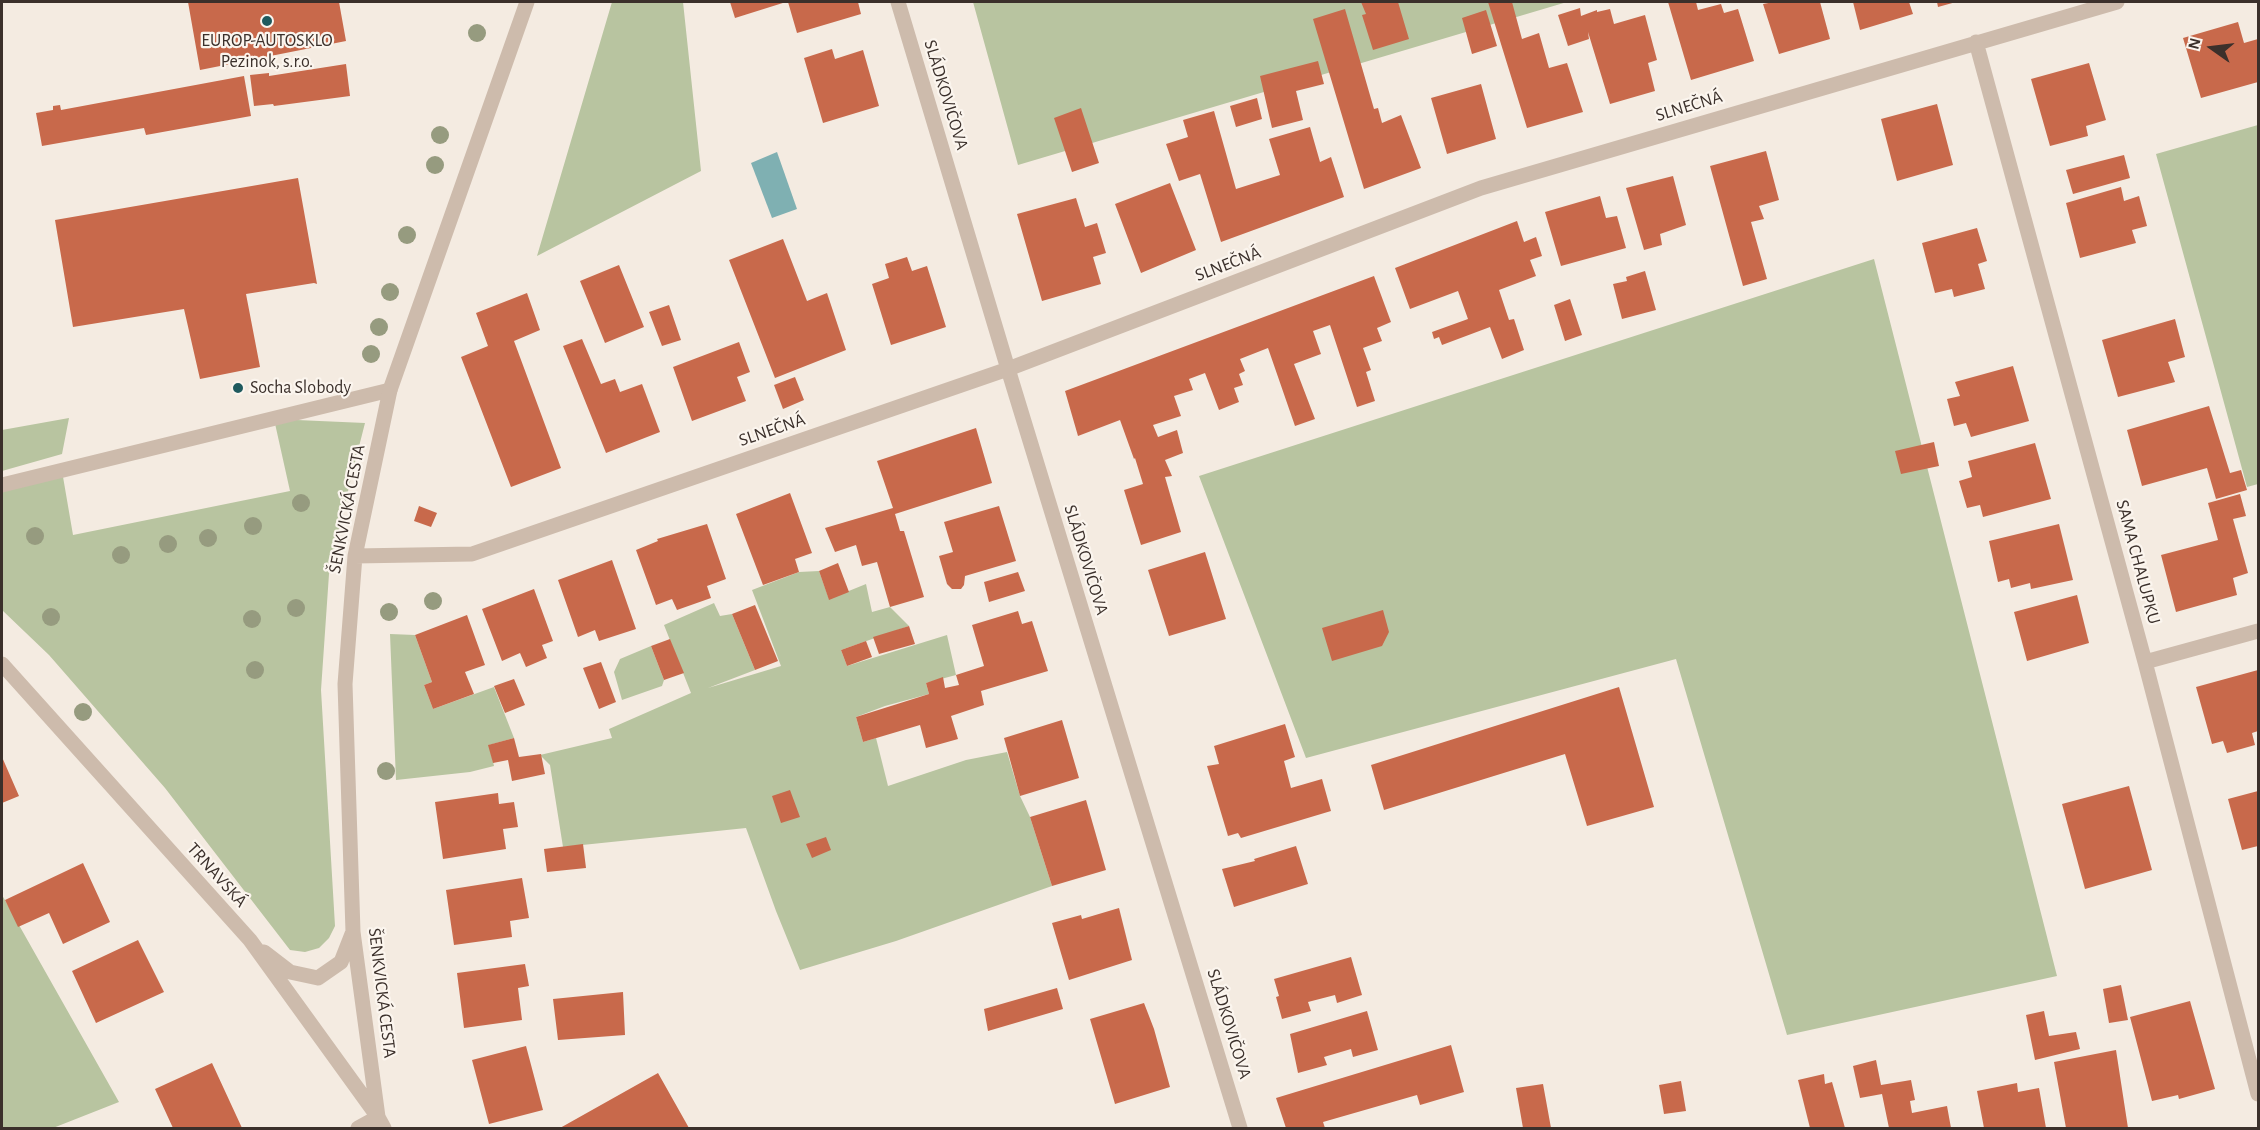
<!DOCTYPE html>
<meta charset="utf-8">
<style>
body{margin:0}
#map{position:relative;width:2260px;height:1130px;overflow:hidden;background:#f4ebe1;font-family:"Alegreya Sans",sans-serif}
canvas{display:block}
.frame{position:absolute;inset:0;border:3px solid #3b302b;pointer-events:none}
.north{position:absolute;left:2182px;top:18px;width:60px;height:60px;-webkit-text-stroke:4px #fbf5ee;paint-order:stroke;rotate:284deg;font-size:16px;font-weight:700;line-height:24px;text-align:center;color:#3b302b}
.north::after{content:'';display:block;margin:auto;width:21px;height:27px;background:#3b302b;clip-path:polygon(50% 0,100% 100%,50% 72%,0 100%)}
</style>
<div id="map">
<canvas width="2260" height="1130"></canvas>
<div class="frame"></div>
<div class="north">N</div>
</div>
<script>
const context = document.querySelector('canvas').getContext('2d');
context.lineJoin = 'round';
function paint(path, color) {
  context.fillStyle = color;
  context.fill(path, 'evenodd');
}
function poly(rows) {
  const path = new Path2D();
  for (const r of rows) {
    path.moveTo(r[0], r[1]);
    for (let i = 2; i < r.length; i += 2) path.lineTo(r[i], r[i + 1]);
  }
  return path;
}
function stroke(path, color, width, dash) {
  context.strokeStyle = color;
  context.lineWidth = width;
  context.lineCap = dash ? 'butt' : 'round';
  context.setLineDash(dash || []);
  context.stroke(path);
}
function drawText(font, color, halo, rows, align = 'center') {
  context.font = font + ' "Alegreya Sans",sans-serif';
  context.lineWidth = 4.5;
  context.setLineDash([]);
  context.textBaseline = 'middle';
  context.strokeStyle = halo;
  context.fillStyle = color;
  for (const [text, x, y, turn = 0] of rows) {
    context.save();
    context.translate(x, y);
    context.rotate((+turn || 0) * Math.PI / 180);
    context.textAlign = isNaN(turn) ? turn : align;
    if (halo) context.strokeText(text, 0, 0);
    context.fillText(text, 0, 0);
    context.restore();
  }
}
const green = poly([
 [612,2,683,2,701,171,537,256],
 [973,2,1567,2,1018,165],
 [2258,125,2258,484,2247,487,2156,154],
 [1874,259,2057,976,1787,1035,1676,659,1306,758,1199,476],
 [69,418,62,454,2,471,2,430],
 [274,419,365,423,351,478,329,574,321,690,335,926,329,938,319,948,305,952,290,950,165,788,49,655,2,610,2,485,62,471,73,535,290,491],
 [819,571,829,599,866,584,872,612,890,607,909,626,841,650,847,666,947,635,956,675,926,683,929,694,885,706,856,717,863,742,876,738,888,786,966,760,1007,752,1020,796,1030,817,1052,886,896,941,800,970,776,911,746,828,563,847,550,765,540,755,612,738,609,729,691,693,664,625,714,603,720,616,732,614,755,670,708,688,781,666,752,590,799,572],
 [390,634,415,635,432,682,424,685,433,709,494,687,514,738,489,745,494,766,470,772,396,780],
 [651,646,664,680,662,686,622,700,614,672,620,659],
 [2,895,119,1102,53,1128,2,1128]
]);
const water = poly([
 [777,152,797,209,772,218,751,163]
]);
const building = poly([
 [188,2,339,2,346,41,200,70],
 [730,2,786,2,735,18],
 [788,2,858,2,861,14,797,33],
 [1361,2,1398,2,1409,39,1373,50,1362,15,1366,14],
 [1488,2,1512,2,1522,39,1539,33,1549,68,1567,63,1583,112,1527,128],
 [1668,2,1696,2,1698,10,1721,4,1724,13,1738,9,1754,61,1691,80],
 [1774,2,1820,2,1830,39,1779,54,1763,4],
 [1853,2,1909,2,1913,14,1860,30],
 [1937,2,1956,2,1938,7],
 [1580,8,1581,16,1597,10,1597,12,1610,9,1614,24,1645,15,1657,60,1648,63,1655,91,1610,104,1588,32,1589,39,1568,46,1558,15],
 [1345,9,1374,109,1378,108,1382,123,1401,115,1421,168,1364,189,1313,19],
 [1486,10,1497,46,1472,54,1462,18],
 [2238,22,2244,43,2258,39,2258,82,2201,98,2183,38],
 [832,49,835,59,863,50,879,106,823,123,804,58],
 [1318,61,1324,84,1296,91,1303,120,1272,128,1260,76],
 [2089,63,2106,120,2086,126,2088,136,2050,146,2031,79],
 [346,64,350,96,274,106,273,104,254,106,250,75,269,73,269,76],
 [244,76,251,116,146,135,144,128,42,146,36,113,53,110,53,106,60,105,61,110],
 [1481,84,1496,139,1447,154,1431,98],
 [1257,98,1262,119,1236,127,1230,106],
 [1937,104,1953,165,1897,181,1881,119],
 [1081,108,1099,163,1072,172,1054,118],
 [1214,111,1236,189,1280,175,1269,139,1310,127,1320,162,1331,157,1344,197,1221,242,1200,174,1179,181,1166,144,1188,137,1183,120],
 [1766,151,1779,200,1759,206,1764,219,1751,222,1767,279,1743,286,1710,166],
 [2124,155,2130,178,2073,194,2066,170],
 [1673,176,1686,225,1660,234,1662,245,1644,250,1626,188],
 [298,178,317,284,314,283,246,294,260,367,200,379,184,309,73,327,55,220],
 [1170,183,1196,250,1141,273,1115,204],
 [2121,187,2124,201,2139,196,2147,226,2132,230,2136,243,2080,258,2066,203],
 [1600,196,1606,218,1617,216,1626,248,1561,266,1545,212],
 [1076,198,1085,227,1097,223,1106,253,1093,257,1101,284,1042,301,1017,214],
 [1517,221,1524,242,1536,237,1542,256,1530,260,1536,276,1499,290,1509,320,1514,319,1524,350,1502,359,1490,327,1442,345,1439,337,1434,339,1432,332,1468,319,1458,291,1410,309,1395,268],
 [1977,228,1987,261,1978,264,1985,289,1954,297,1952,289,1935,293,1922,243],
 [783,239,807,301,827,293,846,350,775,378,729,260],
 [907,257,912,271,927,266,946,327,891,345,872,284,889,278,885,264],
 [619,265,644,327,605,343,580,281],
 [1645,271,1656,310,1622,319,1613,284,1627,281,1626,277],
 [1374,276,1391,322,1377,328,1382,341,1363,348,1371,370,1366,372,1375,401,1357,407,1330,325,1313,331,1321,354,1294,364,1315,419,1295,426,1268,348,1240,359,1245,371,1239,374,1243,385,1234,388,1239,402,1219,410,1205,373,1189,379,1193,390,1174,396,1181,416,1153,425,1158,437,1177,430,1183,453,1165,460,1172,476,1165,477,1181,532,1141,545,1124,490,1143,484,1135,458,1134,459,1120,420,1078,436,1065,391],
 [527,293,540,330,514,341,561,468,511,487,461,357,488,346,476,313],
 [1570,299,1582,335,1565,341,1554,305],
 [669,305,681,340,662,346,649,312],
 [2175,319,2185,357,2168,362,2175,382,2118,397,2102,340],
 [582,339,601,384,615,379,620,392,642,384,660,432,606,453,563,346],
 [739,342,750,372,737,377,746,401,692,421,673,367],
 [2013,366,2029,421,1971,437,1966,423,1954,426,1947,399,1960,396,1955,382],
 [795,377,804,400,783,409,774,385],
 [2209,406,2230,473,2241,470,2247,490,2216,499,2207,468,2142,486,2127,430],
 [976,428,992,483,895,514,900,531,904,531,924,597,890,607,877,562,862,566,856,545,835,552,825,528,893,508,877,461],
 [1934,442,1939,466,1901,474,1895,451],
 [2035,443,2051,499,1983,517,1980,505,1967,508,1959,481,1972,477,1968,461],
 [790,493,812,553,795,559,799,572,763,585,736,514],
 [2240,494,2246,516,2233,519,2248,573,2233,578,2237,595,2176,612,2161,555,2218,540,2208,503],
 [419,506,437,513,431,527,414,521],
 [999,506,1016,561,965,576,964,585,961,589,952,589,947,584,939,556,953,552,944,522],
 [707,524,726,579,707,586,711,598,677,610,672,599,656,605,636,550,658,541,657,539],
 [2059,524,2073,580,2031,589,2030,583,2011,588,2009,579,1998,582,1989,541],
 [1205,552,1226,619,1169,636,1148,570],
 [612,560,636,629,599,641,595,630,578,637,558,580],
 [838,563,849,592,829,600,819,571],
 [1018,572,1025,591,989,602,984,582],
 [534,589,553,641,542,645,547,658,526,667,520,653,502,661,482,609],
 [2077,595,2089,643,2027,661,2014,612],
 [755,605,778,661,755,670,732,614],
 [1383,610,1389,632,1382,646,1332,661,1322,628],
 [1018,611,1022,624,1032,621,1048,671,981,691,984,705,951,716,958,739,926,748,920,725,863,742,856,717,929,694,926,683,943,677,945,688,959,685,956,675,984,666,972,625],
 [467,615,485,665,465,672,474,694,433,709,424,685,432,682,415,635],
 [909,626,915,644,879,654,873,637],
 [670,639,684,673,664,680,651,646],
 [866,641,872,657,847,666,841,650],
 [601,662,616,702,599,709,583,668],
 [2258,670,2258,731,2252,733,2255,745,2227,753,2223,741,2212,744,2196,687],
 [514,679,525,705,505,713,494,686],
 [1619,687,1654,807,1587,826,1565,754,1384,810,1371,765],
 [1062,720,1079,778,1020,796,1004,738],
 [1285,724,1295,757,1284,761,1291,788,1322,779,1331,811,1241,838,1238,833,1228,836,1207,766,1219,764,1214,746],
 [514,738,519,757,541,754,545,774,512,781,508,760,493,763,488,745],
 [2,757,19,796,2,803],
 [2129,786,2152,870,2085,889,2062,804],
 [790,790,800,817,781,823,772,796],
 [2258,791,2258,846,2242,850,2228,799],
 [498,793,499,804,514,802,518,827,503,829,506,849,443,859,435,802],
 [1086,800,1106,870,1052,886,1030,817],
 [826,837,831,850,812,858,806,844],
 [583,844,586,868,547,872,544,849],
 [1296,846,1308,884,1234,907,1222,869,1255,861,1254,859],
 [83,863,110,922,63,944,49,913,18,927,5,900],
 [522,878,529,918,510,921,512,937,454,945,446,890],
 [1119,908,1132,960,1069,980,1052,923,1081,915,1082,919],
 [138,940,164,992,96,1023,72,971],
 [1351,957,1362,995,1337,1003,1335,995,1308,1002,1311,1011,1282,1019,1276,997,1279,996,1274,979],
 [525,964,529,986,518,988,522,1020,464,1028,457,973],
 [2121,985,2128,1020,2109,1023,2103,989],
 [1057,988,1063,1009,988,1031,984,1009],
 [623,992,625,1035,558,1040,553,999],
 [2190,1001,2215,1089,2179,1099,2178,1095,2152,1101,2130,1017],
 [1144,1003,1154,1029,1170,1087,1115,1104,1090,1019],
 [1367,1011,1378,1050,1353,1057,1351,1049,1324,1057,1327,1065,1298,1073,1290,1034],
 [2044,1011,2049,1036,2076,1032,2080,1049,2035,1060,2026,1015],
 [1451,1045,1464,1092,1420,1105,1417,1095,1323,1122,1325,1128,1286,1128,1276,1098],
 [526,1046,543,1110,489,1124,472,1060],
 [2116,1050,2128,1128,2066,1128,2054,1062],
 [1876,1060,1881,1085,1911,1080,1915,1100,1910,1101,1912,1113,1947,1106,1951,1128,1889,1128,1882,1094,1860,1098,1853,1066],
 [212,1063,242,1128,173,1128,155,1089],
 [658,1073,689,1128,560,1128],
 [1824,1074,1825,1084,1832,1082,1845,1128,1810,1128,1798,1080],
 [1681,1081,1686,1111,1664,1114,1659,1085],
 [2017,1083,2018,1092,2039,1088,2046,1128,1984,1128,1977,1091],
 [1543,1084,1551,1128,1523,1128,1516,1088]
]);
const lane = poly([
 [2,485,390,390]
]);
const street = poly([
 [898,2,1008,369,1240,1128],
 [1976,42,2145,662,2258,1094],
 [355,556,472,554,1008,369,1481,188,2117,2],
 [2145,662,2258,631],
 [2,664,250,940,378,1117,384,1128],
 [264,952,290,972,318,978,341,962,352,934],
 [378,1117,353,932,345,684,355,556,390,390,527,2],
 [358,1128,378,1117]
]);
const trees = [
 [477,33],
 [440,135],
 [435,165],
 [407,235],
 [390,292],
 [379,327],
 [371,354],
 [301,503],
 [253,526],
 [35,536],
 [208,538],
 [168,544],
 [121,555],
 [433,601],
 [296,608],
 [389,612],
 [51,617],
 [252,619],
 [255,670],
 [83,712],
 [386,771]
];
const markers = [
 [267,21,6,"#1f5a5e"],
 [238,388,6,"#1f5a5e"]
];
const poiNames = [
 ["EUROP-AUTOSKLO",267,41],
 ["Pezinok, s.r.o.",267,62],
 ["Socha Slobody",250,388,"left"]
];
const streetNames = [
 ["SLÁDKOVIČOVA",946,95,73],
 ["SLNEČNÁ",1689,106,-17],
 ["SLNEČNÁ",1228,264,-21],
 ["SLNEČNÁ",772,430,-19],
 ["ŠENKVICKÁ CESTA",347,509,-79],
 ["SLÁDKOVIČOVA",1086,560,73],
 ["SAMA CHALUPKU",2138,562,75],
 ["TRNAVSKÁ",217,875,48],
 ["ŠENKVICKÁ CESTA",382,993,83],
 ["SLÁDKOVIČOVA",1229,1024,73]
];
paint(green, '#b8c4a0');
paint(water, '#7fb0b2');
paint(building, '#c8694b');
stroke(lane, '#cdbbac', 15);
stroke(street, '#cdbbac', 15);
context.fillStyle = '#969b7f';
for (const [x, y] of trees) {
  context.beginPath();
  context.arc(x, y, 9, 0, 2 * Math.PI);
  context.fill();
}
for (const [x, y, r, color] of markers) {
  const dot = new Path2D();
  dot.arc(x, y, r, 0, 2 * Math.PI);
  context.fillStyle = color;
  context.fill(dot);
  stroke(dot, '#fbf5ee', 2);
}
drawText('18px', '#3b302b', '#fbf5ee', poiNames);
drawText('18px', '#3b302b', '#fbf5ee', streetNames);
</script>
